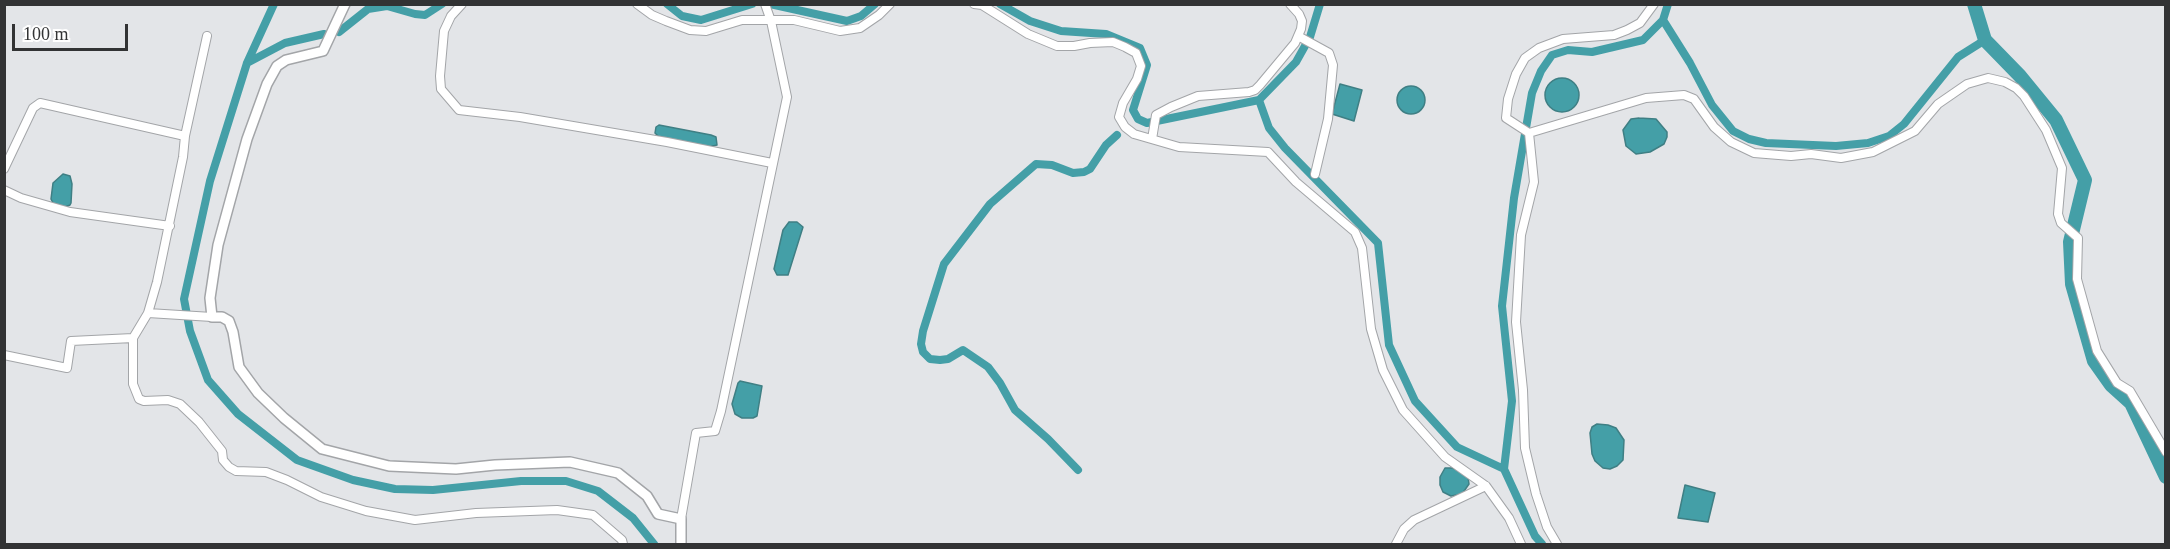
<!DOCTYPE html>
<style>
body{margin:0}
#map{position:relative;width:2170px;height:549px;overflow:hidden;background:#e3e5e8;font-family:Georgia,serif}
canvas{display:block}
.frame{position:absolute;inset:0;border:6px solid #323334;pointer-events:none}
.scale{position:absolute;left:12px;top:24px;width:116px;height:27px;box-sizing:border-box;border:3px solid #323334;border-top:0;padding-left:8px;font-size:18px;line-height:21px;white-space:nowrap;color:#323334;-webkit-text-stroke:4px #fff;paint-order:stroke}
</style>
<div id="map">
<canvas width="2170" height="549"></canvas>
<div class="frame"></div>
<div class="scale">100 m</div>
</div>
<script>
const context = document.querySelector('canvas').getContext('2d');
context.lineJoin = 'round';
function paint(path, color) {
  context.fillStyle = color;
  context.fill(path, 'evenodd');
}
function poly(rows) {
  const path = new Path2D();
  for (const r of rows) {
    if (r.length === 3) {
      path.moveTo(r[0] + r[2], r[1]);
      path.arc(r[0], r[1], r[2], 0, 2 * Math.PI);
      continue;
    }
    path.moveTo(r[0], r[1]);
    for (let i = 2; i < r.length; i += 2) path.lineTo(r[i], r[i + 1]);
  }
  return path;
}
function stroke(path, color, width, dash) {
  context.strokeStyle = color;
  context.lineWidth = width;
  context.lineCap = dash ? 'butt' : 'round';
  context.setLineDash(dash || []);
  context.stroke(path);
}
const water = poly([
 [1562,95,17],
 [1340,84,1362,90,1354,121,1332,114,1340,84],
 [1411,100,14],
 [1639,118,1656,119,1667,132,1667,137,1664,144,1650,152,1636,154,1626,146,1623,130,1631,119,1639,118],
 [659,125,711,135,716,137,717,145,708,147,660,138,655,133,656,127,659,125],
 [63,174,70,176,72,184,71,203,70,205,65,207,54,205,51,199,53,183,63,174],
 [789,222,797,222,803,227,788,275,777,275,774,269,783,230,789,222],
 [740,381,762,386,757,416,753,418,742,418,735,414,732,404,738,383,740,381],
 [1597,424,1608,425,1616,428,1624,440,1623,460,1617,466,1610,469,1603,468,1595,461,1592,454,1590,433,1592,427,1597,424],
 [1445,468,1452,468,1462,471,1468,477,1469,484,1462,494,1451,496,1443,492,1440,485,1440,477,1445,468],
 [1685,485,1715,493,1708,522,1678,518,1685,485]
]);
const canal = poly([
 [274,4,247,63,210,181,184,299,190,331,208,380,238,414,297,460,353,480,395,489,433,490,521,481,566,481,598,491,633,518,654,544],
 [667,4,682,16,701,20,752,4],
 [770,4,847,21,861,16,875,4],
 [1000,4,1030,21,1061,31,1106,34,1140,48,1147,65,1133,110,1138,119,1147,123,1259,100,1296,62,1310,37,1320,4],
 [1668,4,1663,20,1690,63,1712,105,1733,131,1749,139,1766,143,1836,146,1868,143,1889,136,1904,124,1958,57,1985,40],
 [339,32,368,9,387,6,415,14,425,15,442,4],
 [247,63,285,43,324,34],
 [1259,100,1269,128,1285,148,1378,243,1389,345,1415,401,1457,447,1504,469],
 [1078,470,1048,439,1015,410,1000,383,988,367,963,350,948,359,940,360,930,359,923,352,921,344,923,331,944,264,990,204,1036,164,1052,165,1073,173,1084,172,1090,169,1106,145,1117,135],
 [1542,544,1535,536,1504,469,1512,401,1502,306,1514,198,1532,93,1541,71,1552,55,1568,50,1592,52,1643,40,1663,20]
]);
const river = poly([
 [1974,4,1985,40,2020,76,2056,120,2085,180,2070,242,2072,284,2094,361,2111,385,2131,403,2166,477]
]);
const minor = poly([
 [462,4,451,16,444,31,440,76,441,89,459,110,520,117,667,142,772,163],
 [637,4,652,15,666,21,690,30,706,31,742,20,794,20,840,31,860,28,879,15,890,4],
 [974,4,982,5,1028,34,1057,46,1074,46,1090,43,1113,42,1125,47,1136,53,1141,66,1137,79,1123,103,1119,117,1125,127,1134,134,1179,147,1268,152,1296,182,1355,232,1362,248,1371,329,1383,370,1403,410,1445,457,1486,486,1509,518,1521,544],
 [1654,4,1640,23,1627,30,1614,35,1563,39,1539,48,1525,58,1516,74,1508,99,1506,118,1529,133,1646,98,1684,95,1694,99,1714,127,1731,142,1754,153,1791,156,1811,154,1841,158,1873,152,1915,131,1938,104,1967,84,1988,78,2005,82,2016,88,2024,96,2046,130,2062,168,2058,214,2061,223,2078,238,2077,279,2097,351,2117,383,2130,391,2166,452],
 [1298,36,1329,53,1333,65,1328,119,1315,174],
 [1529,133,1534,182,1521,235,1516,322,1523,390,1525,448,1536,494,1547,527,1557,544],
 [1152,139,1156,115,1171,107,1198,96,1249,92,1255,90,1260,85,1295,43,1301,29,1302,21,1299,14,1290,4],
 [4,169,33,108,40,103,185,136],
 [4,190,21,198,70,212,170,226],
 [148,313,212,317],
 [133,338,148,313,157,282,183,157,185,136,207,36],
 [4,355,67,368,71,341,133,338,133,384,139,399,144,401,168,400,180,404,199,422,222,451,223,460,229,467,236,471,266,472,287,480,321,497,366,511,415,520,476,513,557,510,593,515,622,540,623,544],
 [681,519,696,433,715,431,721,411,787,97,771,21,765,4],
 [1396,544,1404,529,1414,520,1486,486]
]);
const tertiary = poly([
 [345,4,323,51,286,60,277,66,267,84,247,139,218,245,210,298,212,317,222,317,229,321,233,332,239,367,258,393,284,418,322,449,389,466,456,469,495,465,570,462,618,473,647,496,658,514,681,519,681,544]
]);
paint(water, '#449fa7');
stroke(water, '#3f7f84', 1.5);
stroke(canal, '#449fa7', 8);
stroke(river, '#449fa7', 14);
stroke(minor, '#a3a5a8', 10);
stroke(tertiary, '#a3a5a8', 12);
stroke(minor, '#fff', 8);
stroke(tertiary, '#fff', 9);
</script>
